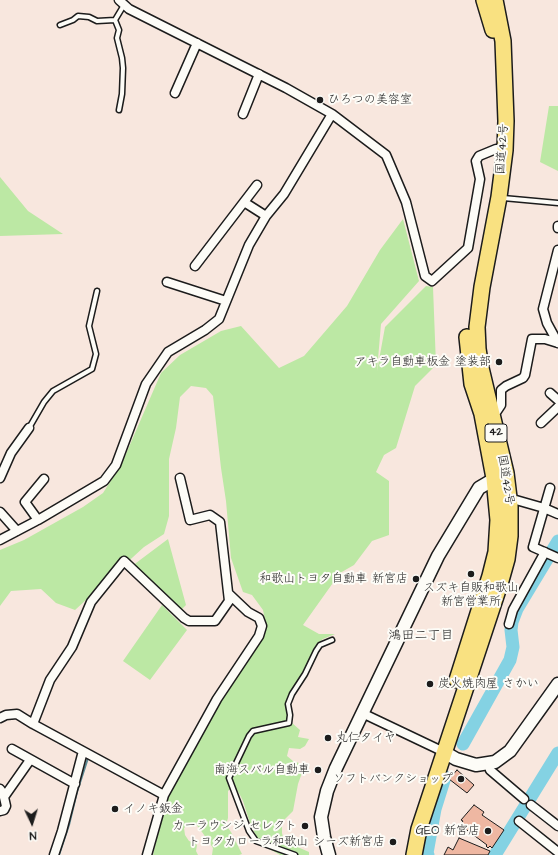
<!DOCTYPE html>
<meta charset="utf-8">
<style>
body{margin:0}
#map{position:relative;width:558px;height:855px;overflow:hidden;background:#f8e7de;font-family:"Architects Daughter",sans-serif}
canvas{display:block}
.north{position:absolute;left:12px;top:803px;width:40px;height:40px;-webkit-text-stroke:3px #fdfcf7;paint-order:stroke;rotate:176deg;font-size:11px;font-weight:700;line-height:16px;text-align:center;color:#1c1c1c}
.north::after{content:'';display:block;margin:auto;width:14px;height:18px;background:#1c1c1c;clip-path:polygon(50% 0,100% 100%,50% 72%,0 100%)}
</style>
<div id="map">
<canvas width="558" height="855"></canvas>
<div class="north">N</div>
</div>
<script>
const context = document.querySelector('canvas').getContext('2d');
context.lineJoin = 'round';
function paint(path, color) {
  context.fillStyle = color;
  context.fill(path, 'evenodd');
}
function poly(rows) {
  const path = new Path2D();
  for (const r of rows) {
    path.moveTo(r[0], r[1]);
    for (let i = 2; i < r.length; i += 2) path.lineTo(r[i], r[i + 1]);
  }
  return path;
}
function stroke(path, color, width, dash) {
  context.strokeStyle = color;
  context.lineWidth = width;
  context.lineCap = dash ? 'butt' : 'round';
  context.setLineDash(dash || []);
  context.stroke(path);
}
function drawText(font, color, halo, rows, align = 'center') {
  context.font = font + ' "Architects Daughter","Klee One",sans-serif';
  context.lineWidth = 4;
  context.setLineDash([]);
  context.textBaseline = 'middle';
  context.strokeStyle = halo;
  context.fillStyle = color;
  for (const [text, x, y, turn = 0] of rows) {
    context.save();
    context.translate(x, y);
    context.rotate((+turn || 0) * Math.PI / 180);
    context.textAlign = isNaN(turn) ? turn : align;
    if (halo) context.strokeText(text, 0, 0);
    context.fillText(text, 0, 0);
    context.restore();
  }
}
const green = poly([
 [549,106,558,106,558,171,540,162],
 [0,177,28,211,63,234,0,236],
 [403,219,419,281,381,324,377,371,385,327,426,286,433,287,436,365,415,386,396,448,384,455,376,472,389,481,389,535,372,541,354,565,340,573,303,625,319,634,335,634,323,639,316,645,305,671,290,698,292,723,300,730,298,737,309,739,305,746,300,749,289,748,287,756,293,761,302,764,303,770,298,784,293,811,282,822,282,833,284,841,309,852,309,855,280,855,259,843,249,820,243,801,239,793,235,789,231,788,228,791,228,818,226,825,231,832,242,854,239,855,212,855,213,848,202,832,195,823,190,823,184,828,185,835,189,841,195,843,197,845,196,851,198,855,153,855,165,802,203,730,253,652,266,625,263,610,252,595,243,592,231,558,226,501,221,468,213,396,206,388,191,386,180,397,176,428,169,459,169,516,164,534,144,547,75,610,56,603,41,589,11,591,0,606,0,550,24,540,83,507,103,493,122,463,161,373,180,355,221,331,241,326,279,368,304,356,347,306,380,250],
 [168,539,186,605,180,611,132,566],
 [162,605,187,630,150,680,123,661]
]);
const stream = poly([
 [59,855,69,825,77,792,88,758]
]);
const river = poly([
 [463,744,510,660,513,647,511,630,512,622,517,609,558,541],
 [428,855,427,853,435,809,445,777],
 [495,855,558,753]
]);
const building = poly([
 [457,770,474,785,467,793,449,779,457,770],
 [474,805,484,812,482,815,504,830,492,848,490,846,488,848,486,846,487,845,460,825,463,821,461,820,474,805],
 [459,838,490,851,488,855,444,855,448,847,453,850,459,838]
]);
const lane = poly([
 [60,25,73,20,78,16,89,17,97,21,115,20],
 [119,110,122,94,123,68,122,58,117,38,119,30,115,20,124,5],
 [503,198,558,203],
 [29,428,44,402,53,391,92,369,96,354,89,326,97,291],
 [295,855,256,841,249,831,229,778,249,736,253,731,289,723,290,715,288,704,292,694,305,674,316,651,320,645,332,640]
]);
const street = poly([
 [119,0,129,9,286,88,332,114,386,155,406,202,425,276,432,281,468,248,480,179,476,161,479,156,496,149,505,150],
 [175,93,197,43],
 [243,114,259,74],
 [244,202,266,216],
 [558,226,558,228],
 [558,250,543,309,547,323,558,343],
 [195,266,257,185],
 [167,282,226,301],
 [550,393,558,400],
 [490,412,497,411,501,405,501,390,506,386,523,378,525,375,532,339,545,339,558,343],
 [541,423,558,407],
 [0,478,11,453,29,428],
 [550,488,533,547,558,558],
 [516,500,544,508,558,514],
 [0,512,17,531],
 [38,520,25,502,44,479],
 [0,540,38,520,104,481,116,465,146,384,168,352,205,330,219,319,249,245,266,216,284,194,332,114],
 [509,624,513,610,545,552],
 [362,713,444,752],
 [0,718,6,715,17,714,33,724,164,795],
 [33,724,50,680,72,647,91,602,124,561,184,618,189,621,215,621,229,601,220,522,210,515,190,520,180,478],
 [12,749,75,784],
 [488,763,490,770,524,799],
 [0,789,3,793,6,806,4,810,0,811],
 [4,797,30,760],
 [531,805,558,826],
 [519,821,558,852],
 [54,855,62,831,83,751],
 [147,855,164,795,217,699,259,636,262,626,259,618,248,612,229,594]
]);
const secondary = poly([
 [444,752,456,759,476,765,495,762,510,751,558,684],
 [329,855,324,837,321,817,327,791,336,768,438,556,479,488,501,475]
]);
const highway = poly([
 [484,0,493,30],
 [457,680,490,576,496,552,498,520,494,478,482,414,472,384,467,337],
 [414,855,419,829,500,584,507,559,510,536,510,506,506,473,481,368,478,349,477,327,482,287,499,197,505,150,506,121,503,41,495,0]
]);
const markers = [
 [320,100,4,"#1c1c1c"],
 [499,362,4,"#1c1c1c"],
 [471,574,4,"#1c1c1c"],
 [416,579,4,"#1c1c1c"],
 [430,684,4,"#1c1c1c"],
 [328,738,4,"#1c1c1c"],
 [318,770,4,"#1c1c1c"],
 [461,779,4,"#1c1c1c"],
 [115,809,4,"#1c1c1c"],
 [305,826,4,"#1c1c1c"],
 [488,831,4,"#1c1c1c"],
 [393,842,4,"#1c1c1c"]
];
const shields = [
 [496,433,22]
];
const shieldNames = [
 ["42",496,433]
];
const poiNames = [
 ["ひろつの美容室",328,100,"left"],
 ["アキラ自動車板金 塗装部",491,362],
 ["和歌山トヨタ自動車 新宮店",408,579],
 ["スズキ自販和歌山",471,588,"center"],
 ["新宮営業所",471,602,"center"],
 ["炭火焼肉屋 さかい",438,684,"left"],
 ["丸仁タイヤ",336,738,"left"],
 ["南海スバル自動車",310,770],
 ["ソフトバンクショップ",453,779],
 ["イノキ鈑金",123,809,"left"],
 ["カーラウンジ セレクト",297,826],
 ["GEO 新宮店",480,831],
 ["トヨタカローラ和歌山 シーズ新宮店",385,842]
];
const streetNames = [
 ["国道42号",503,149,-86],
 ["国道42号",505,480,81]
];
const neighbourhoodNames = [
 ["鴻田二丁目",421,636]
];
paint(green, '#bce8a4');
stroke(stream, '#5a8993', 2);
stroke(river, '#84d2e3', 13);
paint(building, '#eeb7a2');
stroke(building, '#1c1c1c', 1);
stroke(lane, '#1c1c1c', 7);
stroke(street, '#1c1c1c', 11);
stroke(secondary, '#1c1c1c', 15);
stroke(highway, '#1c1c1c', 18);
stroke(lane, '#fdfcf7', 4);
stroke(street, '#fdfcf7', 8);
stroke(secondary, '#fdfcf7', 12);
stroke(highway, '#f9e181', 15);
for (const [x, y, r, color] of markers) {
  const dot = new Path2D();
  dot.arc(x, y, r, 0, 2 * Math.PI);
  context.fillStyle = color;
  context.fill(dot);
  stroke(dot, '#fdfcf7', 1.5);
}
for (const [x, y, w] of shields) {
  const box = new Path2D();
  box.roundRect(x - w / 2, y - 9, w, 18, 3);
  context.fillStyle = '#fdfcf7';
  context.fill(box);
  stroke(box, '#1c1c1c', 1);
}
drawText('bold 11px', '#1c1c1c', null, shieldNames);
drawText('12px', '#1c1c1c', '#fdfcf7', poiNames, 'right');
drawText('12px', '#1c1c1c', '#fdfcf7', streetNames);
drawText('13px', '#1c1c1c', '#fdfcf7', neighbourhoodNames);
</script>
